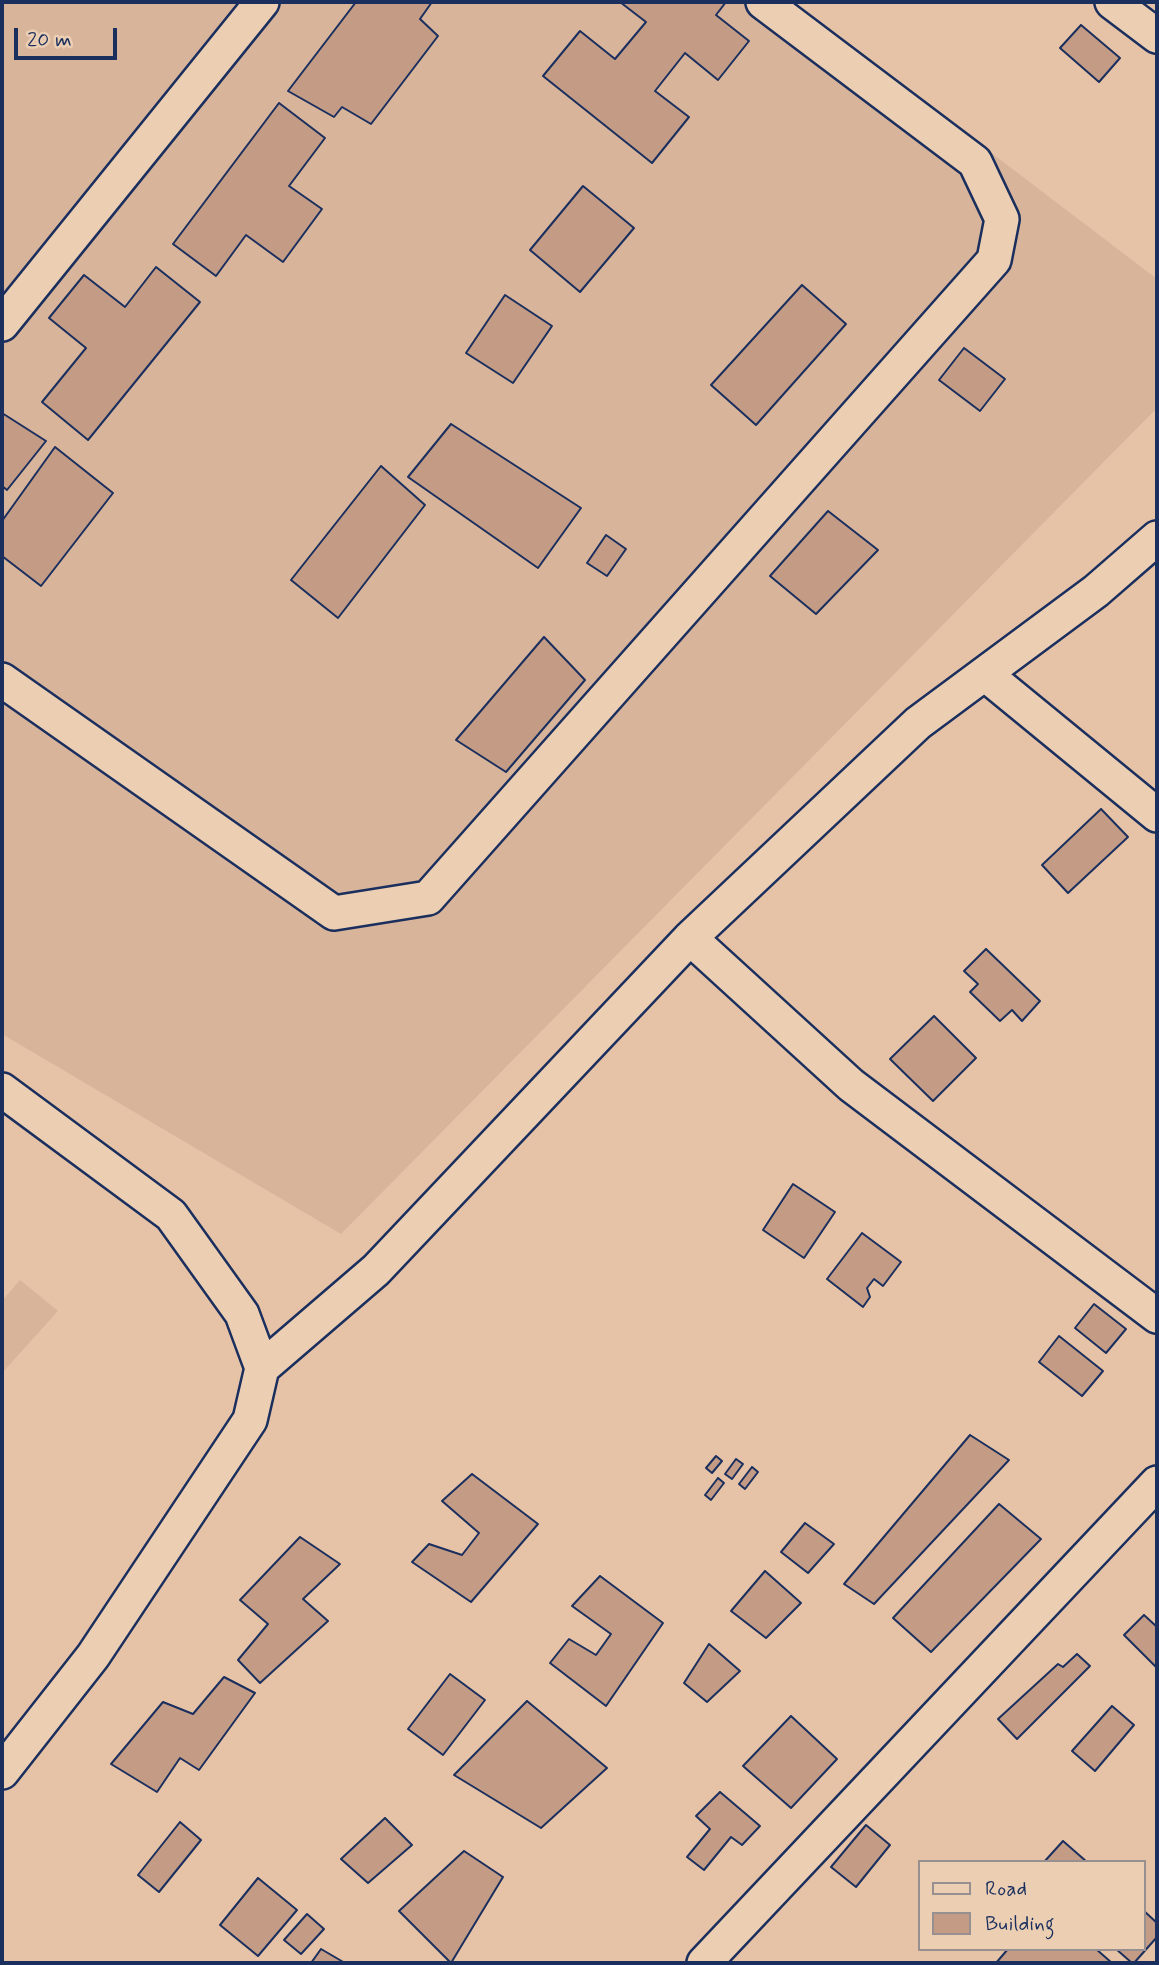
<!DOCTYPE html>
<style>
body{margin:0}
#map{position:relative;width:1159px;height:1965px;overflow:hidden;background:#e6c3a6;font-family:Mynerve,sans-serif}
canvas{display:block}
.frame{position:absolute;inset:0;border:4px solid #1b2f5e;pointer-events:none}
.legend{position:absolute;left:918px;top:1860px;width:228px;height:91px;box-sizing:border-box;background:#eccfb3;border:2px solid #988f91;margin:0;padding:9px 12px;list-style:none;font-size:21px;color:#1b2f5e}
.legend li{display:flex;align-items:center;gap:14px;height:35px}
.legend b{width:35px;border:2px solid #988f91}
.scale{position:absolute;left:14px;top:28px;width:103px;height:32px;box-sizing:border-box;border:4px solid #1b2f5e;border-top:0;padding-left:9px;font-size:21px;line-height:24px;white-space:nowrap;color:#1b2f5e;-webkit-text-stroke:5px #eccfb3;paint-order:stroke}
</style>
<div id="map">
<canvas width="1159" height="1965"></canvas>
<div class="frame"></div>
<ul class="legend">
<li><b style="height:9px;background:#eccfb3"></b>Road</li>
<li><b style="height:19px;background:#c49c85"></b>Building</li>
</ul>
<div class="scale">20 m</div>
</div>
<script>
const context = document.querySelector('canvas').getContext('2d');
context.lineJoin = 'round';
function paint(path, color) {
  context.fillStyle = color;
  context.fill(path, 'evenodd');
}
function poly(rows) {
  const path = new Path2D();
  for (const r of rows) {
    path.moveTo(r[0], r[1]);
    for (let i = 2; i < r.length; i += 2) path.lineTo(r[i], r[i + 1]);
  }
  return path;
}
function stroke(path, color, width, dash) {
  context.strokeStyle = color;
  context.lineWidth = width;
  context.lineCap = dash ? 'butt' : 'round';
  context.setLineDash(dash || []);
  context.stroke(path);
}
const built = poly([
 [2,2,793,2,1157,279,1157,408,341,1234,2,1034],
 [20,1280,58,1311,2,1373,2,1301]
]);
const building = poly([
 [356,2,432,2,420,19,438,36,371,124,342,107,334,117,288,91,356,2],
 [620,2,726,2,716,15,749,41,718,80,685,53,655,91,689,117,652,163,543,76,580,31,615,59,646,22,620,2],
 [1081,25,1120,58,1099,82,1060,48,1081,25],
 [279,103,325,138,289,186,322,209,283,262,246,235,216,276,173,244,279,103],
 [583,186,634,228,580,292,530,250,583,186],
 [156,267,200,302,88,440,42,402,86,348,49,318,84,275,125,307,156,267],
 [802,285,846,324,756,425,711,385,802,285],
 [505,295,552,326,513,383,466,353,505,295],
 [964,348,1005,379,980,411,939,380,964,348],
 [2,413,46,441,7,490,2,486,2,413],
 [451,424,581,508,538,568,408,477,451,424],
 [55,447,113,493,41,586,2,556,2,521,55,447],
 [381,466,425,505,338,618,291,580,381,466],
 [828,511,878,550,816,614,770,576,828,511],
 [606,535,626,549,607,576,587,563,606,535],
 [544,637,585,680,506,772,456,740,544,637],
 [1101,809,1128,837,1068,893,1042,865,1101,809],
 [986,949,1040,1001,1022,1021,1012,1010,1000,1021,970,992,978,984,964,971,986,949],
 [934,1016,976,1058,933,1101,890,1059,934,1016],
 [793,1184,835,1212,804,1258,763,1230,793,1184],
 [862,1233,901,1262,883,1286,874,1279,867,1288,870,1297,863,1307,827,1279,862,1233],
 [1094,1304,1126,1329,1106,1353,1075,1328,1094,1304],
 [1059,1336,1103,1371,1082,1396,1039,1362,1059,1336],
 [970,1435,1009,1460,874,1604,844,1584,970,1435],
 [716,1456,722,1461,712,1473,706,1468,716,1456],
 [736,1459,743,1464,732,1479,725,1474,736,1459],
 [752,1467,758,1472,745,1489,739,1484,752,1467],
 [472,1474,538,1524,471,1602,412,1562,429,1544,462,1555,479,1533,442,1501,472,1474],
 [718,1478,724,1483,711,1500,705,1495,718,1478],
 [999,1504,1041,1539,931,1652,893,1618,999,1504],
 [805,1523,834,1544,808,1573,781,1552,805,1523],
 [300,1537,340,1564,303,1599,328,1621,260,1683,238,1660,268,1624,240,1600,300,1537],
 [765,1571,801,1603,766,1638,731,1611,765,1571],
 [600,1576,663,1623,606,1706,550,1663,569,1639,596,1655,611,1634,572,1606,600,1576],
 [1144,1615,1157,1627,1157,1665,1156,1667,1124,1635,1144,1615],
 [709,1644,740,1671,707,1702,684,1683,709,1644],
 [1077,1654,1090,1666,1017,1739,998,1719,1058,1664,1063,1667,1077,1654],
 [450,1674,485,1700,443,1755,408,1729,450,1674],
 [224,1677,255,1693,199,1770,180,1758,157,1792,111,1764,163,1702,193,1714,224,1677],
 [527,1701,607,1768,541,1828,454,1775,527,1701],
 [1112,1706,1134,1725,1095,1771,1072,1751,1112,1706],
 [791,1716,837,1759,791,1808,743,1766,791,1716],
 [720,1792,760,1826,742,1845,731,1837,704,1870,687,1857,710,1829,696,1816,720,1792],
 [385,1818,412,1845,368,1883,341,1859,385,1818],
 [180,1822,201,1840,159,1892,138,1875,180,1822],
 [866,1825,890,1845,856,1887,831,1867,866,1825],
 [1063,1841,1087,1862,1044,1862,1063,1841],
 [464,1851,503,1877,451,1963,399,1911,464,1851],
 [258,1878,297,1910,258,1956,220,1925,258,1878],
 [1143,1910,1157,1923,1157,1937,1134,1963,1132,1963,1116,1949,1143,1949,1143,1910],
 [307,1914,324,1929,301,1954,284,1940,307,1914],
 [321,1949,345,1963,311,1963,321,1949],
 [1008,1949,1096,1949,1112,1963,996,1963,1008,1949]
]);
const minor = poly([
 [1112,2,1157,36],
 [2,324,262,2],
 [985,674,1157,815],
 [2,680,334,913,428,898,994,260,1002,219,975,162,763,2],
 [690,938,851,1085,1157,1316],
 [2,1090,171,1215,242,1314,262,1368,250,1420,93,1656,2,1772],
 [262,1368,376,1270,690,938,918,723,1096,591,1157,538],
 [704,1963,1157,1483]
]);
paint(built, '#d8b49b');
paint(building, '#c49c85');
stroke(building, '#1b2f5e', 2);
stroke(minor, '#1b2f5e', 38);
stroke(minor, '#eccfb3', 33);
</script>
